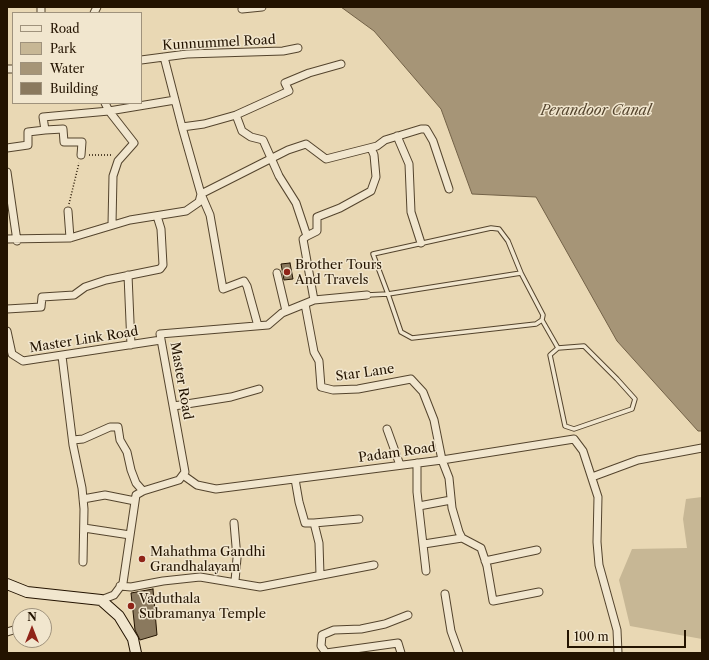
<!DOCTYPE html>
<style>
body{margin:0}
#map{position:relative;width:709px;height:660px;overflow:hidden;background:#e9d8b4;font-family:"Libre Caslon Text",serif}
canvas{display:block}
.frame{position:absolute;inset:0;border:8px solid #231300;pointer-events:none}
.legend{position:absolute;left:12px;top:12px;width:130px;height:92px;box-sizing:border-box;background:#f1e6ce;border:1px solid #9f927c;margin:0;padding:5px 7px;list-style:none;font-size:12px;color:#231300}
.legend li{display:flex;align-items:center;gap:8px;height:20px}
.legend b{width:20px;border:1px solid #9f927c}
.north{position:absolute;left:12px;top:608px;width:40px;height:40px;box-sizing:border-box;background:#f1e6ce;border:1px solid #9f927c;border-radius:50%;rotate:0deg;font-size:11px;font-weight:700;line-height:16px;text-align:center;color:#231300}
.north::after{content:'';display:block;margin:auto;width:14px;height:18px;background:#8f2418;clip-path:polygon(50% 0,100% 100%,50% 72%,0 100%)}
.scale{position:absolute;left:567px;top:630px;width:119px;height:18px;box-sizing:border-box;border:2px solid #231300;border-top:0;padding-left:5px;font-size:12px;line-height:14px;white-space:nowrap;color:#231300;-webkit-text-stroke:3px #f1e6ce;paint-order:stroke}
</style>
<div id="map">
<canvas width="709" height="660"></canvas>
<div class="frame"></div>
<ul class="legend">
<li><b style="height:5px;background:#f1e6ce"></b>Road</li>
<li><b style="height:11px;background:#c7b795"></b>Park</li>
<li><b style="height:11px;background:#a69577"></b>Water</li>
<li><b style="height:11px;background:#8a795e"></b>Building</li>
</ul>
<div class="north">N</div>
<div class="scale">100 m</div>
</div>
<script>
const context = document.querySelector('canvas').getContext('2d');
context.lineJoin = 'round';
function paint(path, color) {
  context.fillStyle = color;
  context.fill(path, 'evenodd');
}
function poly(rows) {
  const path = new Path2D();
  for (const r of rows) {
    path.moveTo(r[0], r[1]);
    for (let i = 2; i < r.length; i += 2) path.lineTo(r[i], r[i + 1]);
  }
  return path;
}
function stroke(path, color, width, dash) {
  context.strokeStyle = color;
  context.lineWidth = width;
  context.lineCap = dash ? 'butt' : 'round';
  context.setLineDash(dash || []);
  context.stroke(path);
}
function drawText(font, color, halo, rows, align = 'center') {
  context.font = font + ' "Libre Caslon Text",serif';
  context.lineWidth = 3;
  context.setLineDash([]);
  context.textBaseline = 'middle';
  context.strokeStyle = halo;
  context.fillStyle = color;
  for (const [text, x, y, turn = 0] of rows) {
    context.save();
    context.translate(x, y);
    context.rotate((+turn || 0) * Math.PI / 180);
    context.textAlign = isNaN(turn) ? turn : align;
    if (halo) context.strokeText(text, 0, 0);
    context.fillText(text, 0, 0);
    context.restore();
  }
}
const green = poly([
 [702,497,702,639,630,626,619,580,632,549,687,548,683,519,686,499]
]);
const water = poly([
 [341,7,702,7,702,431,698,431,617,341,536,197,472,194,441,109,374,31,341,7]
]);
const building = poly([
 [290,263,293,279,284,280,281,264,290,263],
 [153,589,157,635,140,640,135,630,131,593,153,589]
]);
const path = poly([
 [89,155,113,155],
 [69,204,79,163]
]);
const lane = poly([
 [367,295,388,294,521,273,508,241,499,229,491,228,373,254,388,294,401,332,412,338,536,324,542,320,543,315,521,273],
 [542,320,558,348,584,346,617,379,635,399,632,409,574,429,565,426,550,355,558,348]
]);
const street = poly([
 [41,7,41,13],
 [243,7,242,9,262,7],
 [94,13,97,7],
 [164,57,182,127],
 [141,60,187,54,283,51,298,48],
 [7,69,13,69],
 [105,103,109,111,175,100],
 [236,115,242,131,251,137,263,140,279,176,296,203,307,236,303,239,314,300],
 [45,130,63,129,64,142,82,142,81,155],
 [397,136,409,164,411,212,421,243],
 [7,148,28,145,28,132,45,130,43,117,109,111,134,143,118,161,113,176,112,224],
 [7,172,17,241],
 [68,211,70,238],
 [307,236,317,231,317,217,340,208,371,191,376,177,374,155,371,148],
 [7,239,70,238,130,220,186,211,199,202,201,194,182,127,204,124,236,115,289,91,285,83,309,73,341,64],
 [277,273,286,311],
 [128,275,131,345],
 [305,304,314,352,319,361,321,387,333,390,358,389,411,379,423,392,434,420,442,460,449,478,452,508,459,532,462,538,481,548,487,566,493,601,539,592],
 [7,309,41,307,42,297,74,295,85,287,106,280,160,269,163,265,161,229,157,216],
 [258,326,247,286,244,281,223,289,210,215,201,194,288,150,306,144,326,159,377,146,385,140,421,129,426,129,433,141,449,189],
 [7,331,12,354,23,361,161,340],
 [62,356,73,445,82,488,84,509,83,562],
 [174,406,231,397,259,389],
 [387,429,400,465],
 [73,440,83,439,110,427,118,427,120,440,127,452,131,470,136,483,143,491],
 [417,463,417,492,426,571],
 [183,475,197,485,216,489,442,460,574,439,583,451,598,497,597,542,599,565,617,630,618,653],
 [592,477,638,460,702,448],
 [295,479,299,502,305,523,314,523,319,543,320,575],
 [83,499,105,495,135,501],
 [419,506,451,500],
 [234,523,237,558,235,581],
 [314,523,359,519],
 [84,528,130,535],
 [424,544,462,538],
 [485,561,537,550],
 [120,586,131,587,163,581,200,577,260,587,374,565],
 [445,594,451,631,459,653],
 [101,600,114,595,123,583,136,495,143,491,179,480,185,472,160,334,268,325,282,313,314,300,367,295],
 [7,632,20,628],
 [401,653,398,643,326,653,321,646,322,635,334,630,361,629,385,624,408,615]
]);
const secondary = poly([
 [7,584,27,592,101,600,119,616,133,639,136,653]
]);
const markers = [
 [287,272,4,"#8f2418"],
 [142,559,4,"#8f2418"],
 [131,606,4,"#8f2418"]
];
const streetNames = [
 ["Kunnummel Road",219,43,-3],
 ["Master Link Road",84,340,-9],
 ["Star Lane",365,373,-8],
 ["Master Road",181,381,80],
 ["Padam Road",397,453,-8]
];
const poiNames = [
 ["Brother Tours",295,265],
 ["And Travels",295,280],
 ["Mahathma Gandhi",150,552],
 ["Grandhalayam",150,567],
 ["Vaduthala",139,599],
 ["Subramanya Temple",139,614]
];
const waterNames = [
 ["Perandoor Canal",596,111]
];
paint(green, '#c7b795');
paint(water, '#a69577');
stroke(water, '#726147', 1);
paint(building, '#8a795e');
stroke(building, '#231300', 1);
stroke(lane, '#54442d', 5.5);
stroke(street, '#54442d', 9);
stroke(secondary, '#231300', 12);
stroke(path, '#231300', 1.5, [1, 2]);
stroke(lane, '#f1e6ce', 3.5);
stroke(street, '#f1e6ce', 7);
stroke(secondary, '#f1e6ce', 10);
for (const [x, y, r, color] of markers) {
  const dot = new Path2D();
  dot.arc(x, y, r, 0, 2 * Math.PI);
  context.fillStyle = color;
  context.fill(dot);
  stroke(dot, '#f1e6ce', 1.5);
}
drawText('13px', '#231300', '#f1e6ce', streetNames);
drawText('13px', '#231300', '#f1e6ce', poiNames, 'left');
drawText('italic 14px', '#574730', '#f1e6ce', waterNames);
</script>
